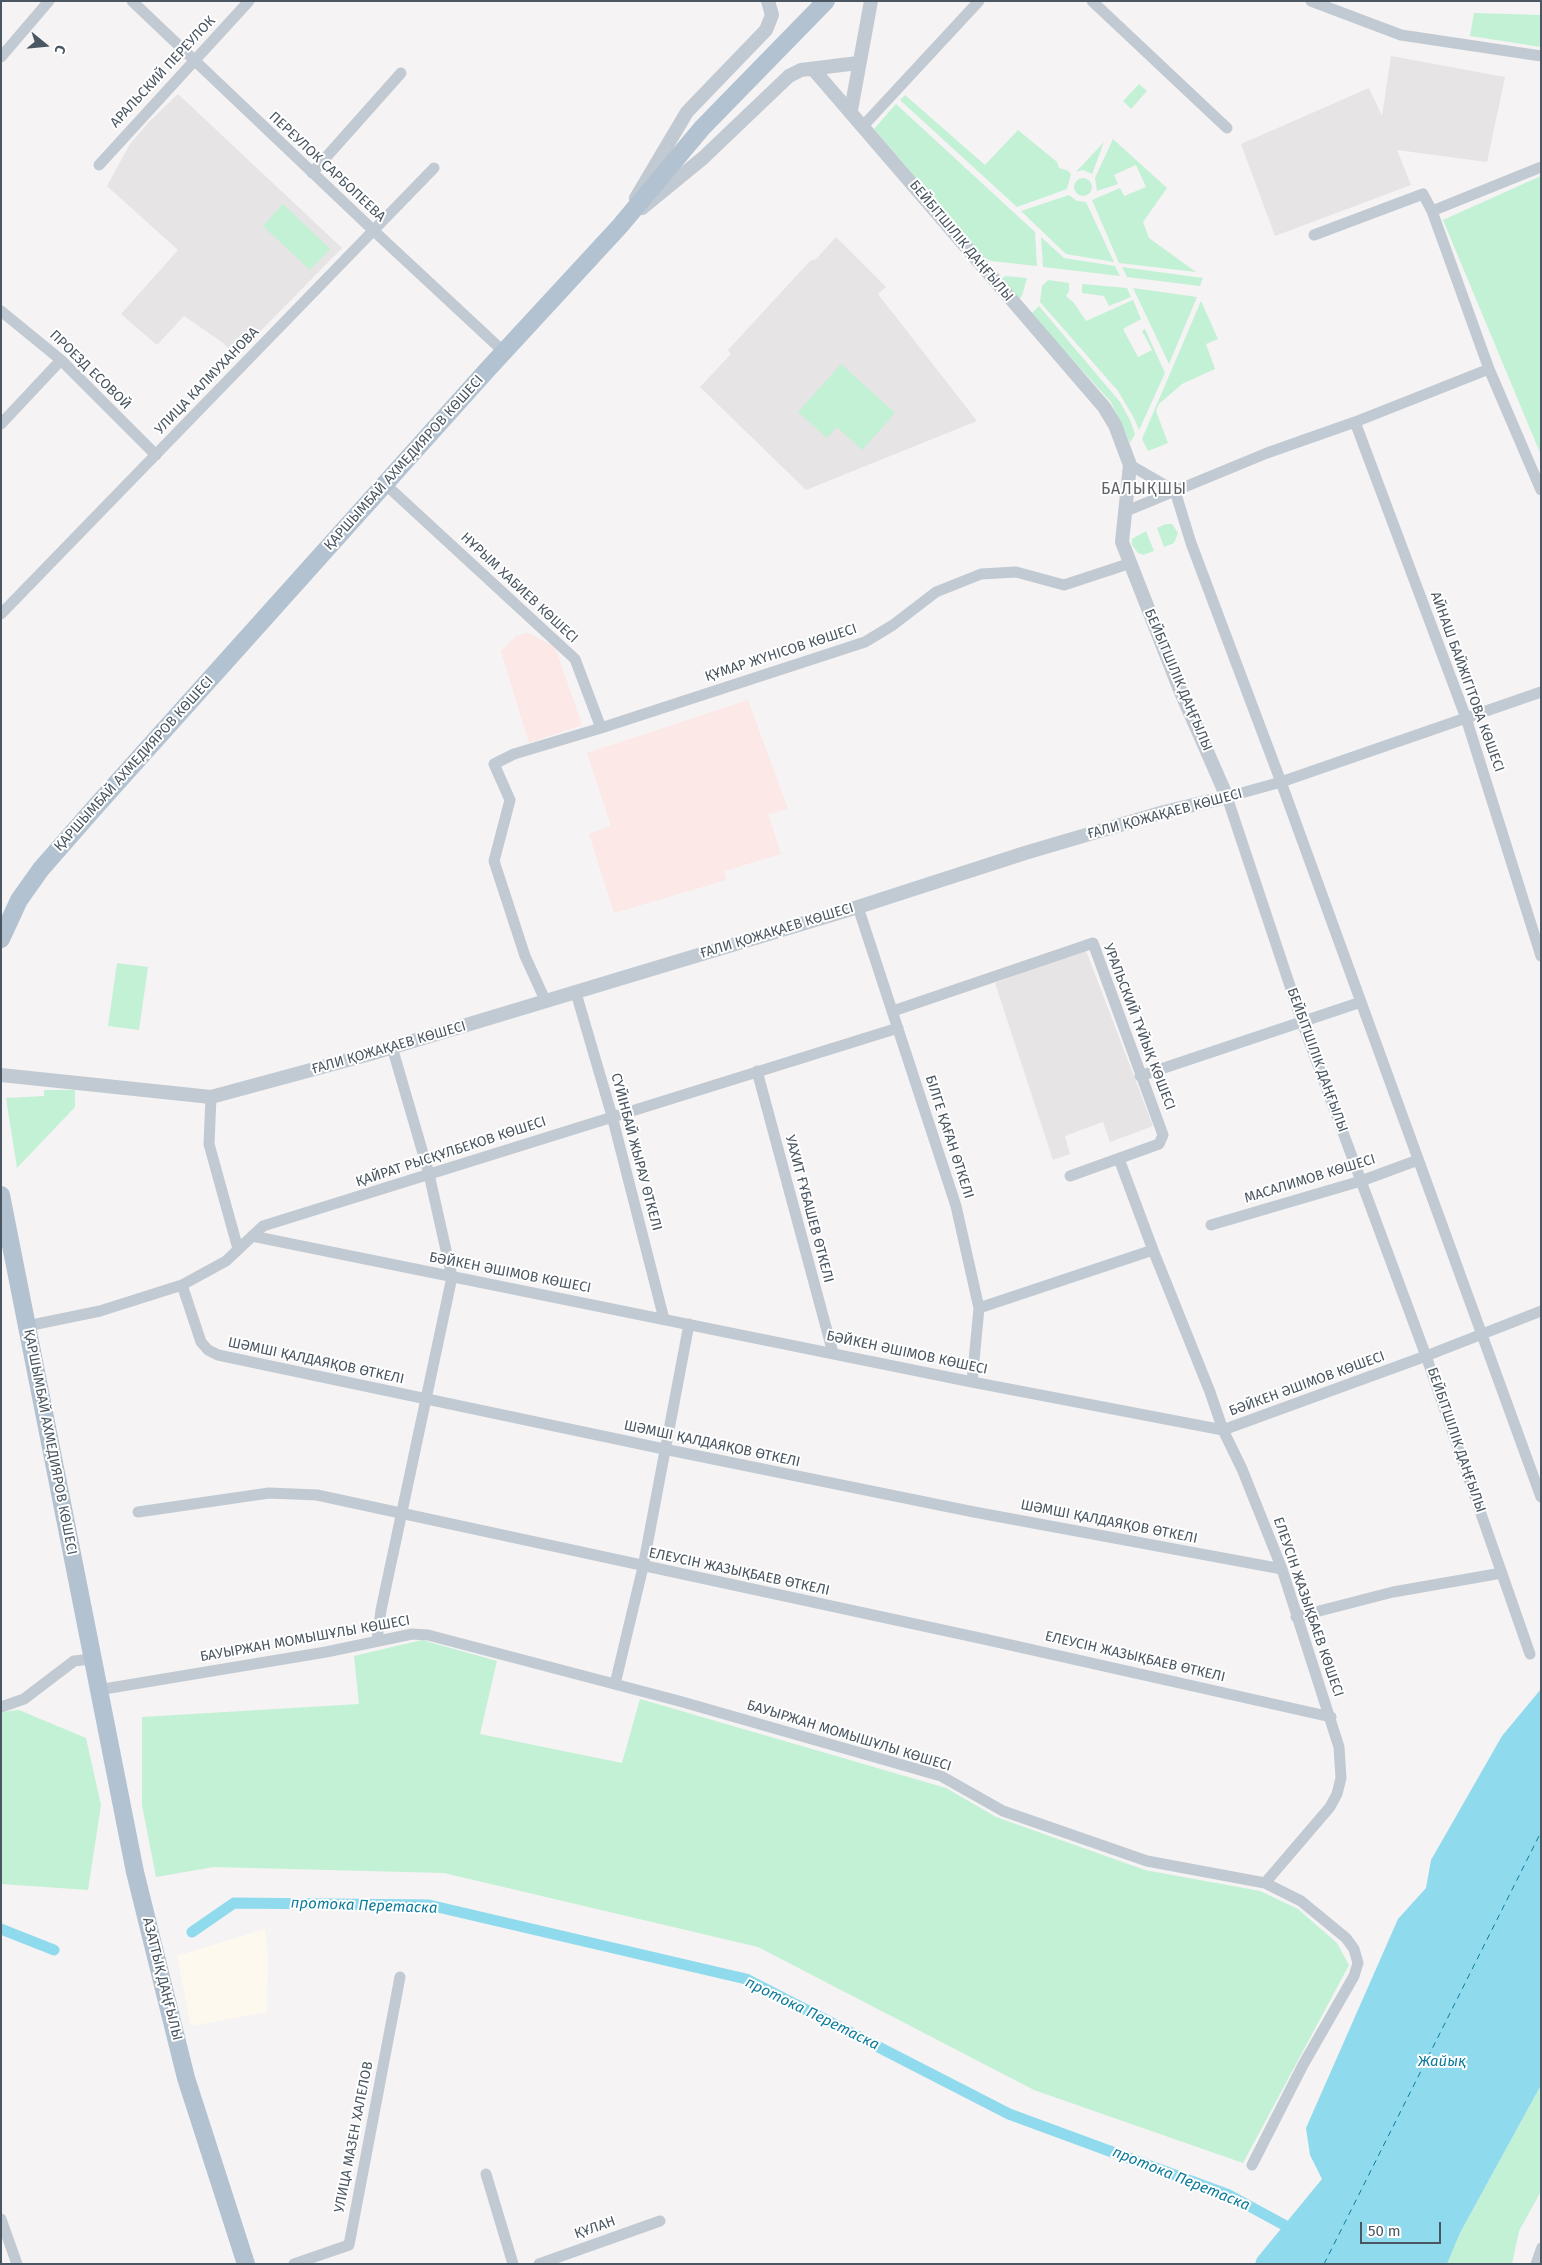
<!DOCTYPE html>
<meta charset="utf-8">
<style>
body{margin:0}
#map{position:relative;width:1542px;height:2265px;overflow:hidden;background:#f5f3f3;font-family:"Fira Sans",sans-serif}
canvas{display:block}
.frame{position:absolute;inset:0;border:2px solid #4a5661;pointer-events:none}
.north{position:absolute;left:20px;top:20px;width:50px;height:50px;-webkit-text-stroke:4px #fff;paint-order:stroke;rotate:107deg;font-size:14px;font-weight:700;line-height:20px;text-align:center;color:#4a5661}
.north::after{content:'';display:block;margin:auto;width:18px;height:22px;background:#4a5661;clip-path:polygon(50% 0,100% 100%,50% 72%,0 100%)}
.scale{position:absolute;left:1360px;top:2222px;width:81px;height:22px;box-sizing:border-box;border:2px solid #4a5661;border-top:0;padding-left:6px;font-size:15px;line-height:18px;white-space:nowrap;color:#4a5661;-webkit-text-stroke:4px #fff;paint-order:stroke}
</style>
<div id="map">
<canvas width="1542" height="2265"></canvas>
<div class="frame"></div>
<div class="north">С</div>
<div class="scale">50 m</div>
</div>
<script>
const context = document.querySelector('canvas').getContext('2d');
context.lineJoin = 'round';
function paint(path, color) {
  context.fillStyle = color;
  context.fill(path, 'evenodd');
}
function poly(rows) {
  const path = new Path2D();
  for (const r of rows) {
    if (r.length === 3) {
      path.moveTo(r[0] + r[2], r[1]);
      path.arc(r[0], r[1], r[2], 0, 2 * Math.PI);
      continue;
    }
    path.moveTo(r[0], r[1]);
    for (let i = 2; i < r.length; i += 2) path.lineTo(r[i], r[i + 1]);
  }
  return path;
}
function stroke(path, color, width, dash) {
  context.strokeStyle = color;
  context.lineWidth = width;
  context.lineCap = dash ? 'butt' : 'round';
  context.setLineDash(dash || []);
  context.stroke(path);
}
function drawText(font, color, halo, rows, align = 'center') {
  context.font = font + ' "Fira Sans",sans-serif';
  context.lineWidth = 4;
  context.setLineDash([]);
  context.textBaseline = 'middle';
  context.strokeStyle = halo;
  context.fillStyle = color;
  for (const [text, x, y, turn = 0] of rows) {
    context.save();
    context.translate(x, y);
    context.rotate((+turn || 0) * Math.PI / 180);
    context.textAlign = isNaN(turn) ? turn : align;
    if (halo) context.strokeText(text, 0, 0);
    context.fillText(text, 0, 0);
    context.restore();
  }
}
const commercial = poly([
 [265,1929,268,1957,267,2012,191,2026,177,1956]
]);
const education = poly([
 [1391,56,1505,77,1487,162,1397,150,1411,185,1275,236,1241,144,1369,88,1382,116],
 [178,94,342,248,236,356,222,342,184,316,157,345,121,314,178,250,107,186,130,144,149,122],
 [836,237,886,287,878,294,977,421,806,490,700,387,731,354,728,350,810,261,816,259],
 [1085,948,1153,1126,1110,1142,1103,1122,1065,1136,1070,1154,1053,1160,995,983]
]);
const medical = poly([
 [528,633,555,647,582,725,529,743,501,651,516,636],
 [748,700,788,809,768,814,781,854,724,871,726,880,614,913,589,834,611,826,587,753]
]);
const green = poly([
 [1474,13,1541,15,1541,47,1470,36],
 [1139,84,1147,91,1131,109,1123,101],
 [905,95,985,165,1018,130,1057,162,1059,168,1067,170,1071,174,1067,189,1017,207,900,100],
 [896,104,1035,232,1037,266,991,261,985,258,874,129],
 [1113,139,1167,188,1143,222,1149,238,1196,272,1119,263,1092,200,1120,188,1124,196,1146,187,1136,165,1114,175,1118,184,1097,191,1095,178],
 [1104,142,1092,174,1083,170,1076,172],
 [1541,176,1541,455,1443,220],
 [1083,187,9],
 [1069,195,1077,201,1086,202,1114,262,1066,254,1021,211],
 [283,204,330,249,310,270,263,226],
 [1041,237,1064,258,1115,266,1120,276,1043,267],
 [1122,267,1203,278,1200,286,1127,277],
 [1005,276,1027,278,1022,296,1019,299,1002,280],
 [1048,280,1069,283,1069,291,1066,296,1074,303,1086,321,1133,300,1141,319,1123,329,1138,357,1152,350,1142,331,1145,329,1165,373,1139,430,1134,418,1118,391,1040,302,1042,286],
 [1082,284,1127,288,1131,297,1109,306,1104,296,1082,293],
 [1133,288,1197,297,1169,364],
 [1201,301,1218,339,1206,344,1215,369,1182,384,1159,404,1156,411,1168,443,1148,451,1142,439],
 [1039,306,1120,402,1130,420,1135,434,1130,443,1111,402,1031,314],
 [841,364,895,413,862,450,837,427,827,438,798,412],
 [1166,524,1172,524,1178,533,1174,543,1164,547,1157,528],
 [1146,531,1154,551,1143,555,1138,553,1132,545,1132,539],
 [117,963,148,967,139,1030,108,1026],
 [44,1090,75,1090,75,1107,17,1168,6,1098,44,1096],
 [422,1640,497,1661,480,1734,622,1763,640,1699,946,1788,996,1817,1145,1870,1260,1891,1298,1909,1337,1943,1349,1965,1243,2163,1034,2090,758,1947,444,1873,214,1867,156,1877,142,1805,142,1717,359,1704,354,1656],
 [19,1710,86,1738,101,1805,88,1890,1,1884,1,1712],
 [1541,2085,1541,2191,1519,2231,1512,2264,1447,2264,1460,2233]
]);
const water = poly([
 [1541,1689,1541,2085,1460,2233,1447,2264,1255,2264,1257,2258,1322,2179,1310,2155,1306,2128,1398,1919,1426,1888,1431,1860,1502,1736]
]);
const canal = poly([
 [1,1929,54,1950],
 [192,1932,234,1903,429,1905,746,1979,1009,2114,1229,2195,1297,2232]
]);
const ferry = poly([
 [1324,2264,1541,1832]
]);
const pedestrian = poly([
 [1535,2264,1541,2247]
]);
const minor = poly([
 [132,1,374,231,504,352],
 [1092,1,1227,128],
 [1311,1,1401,35,1541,56],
 [1,57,49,1],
 [864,125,979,1],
 [99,165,249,1],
 [312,173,401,73],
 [1432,211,1541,167],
 [1314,235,1423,194,1432,211,1489,369,1541,490],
 [1,311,61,360,156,455],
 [1355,422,1466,718,1541,956],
 [1,424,61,360],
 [1130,465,1175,491,1191,543,1281,782,1541,1497],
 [385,484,575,659,601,728,514,754,494,764,510,800,494,861,525,956,546,1002],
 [1124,512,1267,453,1355,422,1489,369],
 [1,614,434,168],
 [601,728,865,642,893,625,936,592,981,574,1016,572,1064,585,1131,563],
 [858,907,956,1206,979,1308,972,1382],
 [576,993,612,1116,664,1319],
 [893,1011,1093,943,1163,1135,1159,1144,1070,1176],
 [757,1071,833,1353],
 [1140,1076,1361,1002],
 [211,1097,209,1144,238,1249],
 [1119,1159,1153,1250,1210,1392,1223,1430,1242,1469,1282,1569,1339,1747,1341,1778,1337,1794,1330,1807,1265,1883],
 [1211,1225,1361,1181,1418,1160],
 [252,1236,972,1382,1223,1430,1426,1356,1541,1311],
 [182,1285,201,1342,208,1350,218,1355,664,1449,974,1512,1282,1569],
 [979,1308,1153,1250],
 [27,1326,100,1311,182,1285,226,1261,263,1226,898,1028],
 [138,1512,269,1493,317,1495,984,1639,1331,1717],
 [1296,1617,1393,1592,1502,1573],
 [377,1640,381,1610,452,1277,429,1174,392,1047],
 [1530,1654,1426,1356,1302,1022,1227,797,1281,782,1541,692],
 [615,1684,643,1567,689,1324],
 [98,1690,326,1652,412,1634,428,1635,679,1701,941,1776,1003,1811,1147,1861,1265,1883,1301,1901,1346,1938,1354,1949,1358,1963,1354,1976,1303,2065,1252,2165],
 [1,1707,24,1699,74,1661,92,1659],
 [486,2174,513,2264],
 [1,2219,17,2264],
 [294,2264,349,2245,400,1977],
 [539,2264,660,2221]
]);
const tertiary = poly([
 [851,110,871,1],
 [636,198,687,112,766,30,772,15,768,1],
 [642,208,703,158,789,76,801,70,858,63],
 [1,1075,211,1097,370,1054,858,907,1025,853,1164,812,1227,797,1180,690,1122,542,1130,465,1115,425,1104,407,813,69]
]);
const primary = poly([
 [1,939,19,900,41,869,97,805,488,369,620,226,702,128,826,1],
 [1,1195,135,1872,186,2078,246,2264]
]);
const streetNames = [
 ["АРАЛЬСКИЙ ПЕРЕУЛОК",163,72,-47],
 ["ПЕРЕУЛОК САРБОПЕЕВА",327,167,43],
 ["БЕЙБІТШІЛІК ДАҢҒЫЛЫ",961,241,50],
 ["ПРОЕЗД ЕСОВОЙ",90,370,44],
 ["УЛИЦА КАЛМУХАНОВА",207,381,-46],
 ["ҚАРШЫМБАЙ АХМЕДИЯРОВ КӨШЕСІ",404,463,-48],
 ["НҰРЫМ ХАБИЕВ КӨШЕСІ",519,588,43],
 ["ҚҰМАР ЖҮНІСОВ КӨШЕСІ",781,653,-18],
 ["БЕЙБІТШІЛІК ДАҢҒЫЛЫ",1178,680,67],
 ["АЙНАШ БАЙЖІГІТОВА КӨШЕСІ",1467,682,70],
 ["ҚАРШЫМБАЙ АХМЕДИЯРОВ КӨШЕСІ",134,764,-48],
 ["ҒАЛИ ҚОЖАҚАЕВ КӨШЕСІ",1165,814,-15],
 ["ҒАЛИ ҚОЖАҚАЕВ КӨШЕСІ",777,931,-17],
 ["УРАЛЬСКИЙ ТҰЙЫҚ КӨШЕСІ",1139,1027,69],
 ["ҒАЛИ ҚОЖАҚАЕВ КӨШЕСІ",389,1048,-16],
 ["БЕЙБІТШІЛІК ДАҢҒЫЛЫ",1317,1060,70],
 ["БІЛГЕ ҚАҒАН ӨТКЕЛІ",949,1137,72],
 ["ҚАЙРАТ РЫСҚҰЛБЕКОВ КӨШЕСІ",451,1152,-18],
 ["СҮЙІНБАЙ ЖЫРАУ ӨТКЕЛІ",636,1152,75],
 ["МАСАЛИМОВ КӨШЕСІ",1310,1179,-17],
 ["УАХИТ ҒҰБАШЕВ ӨТКЕЛІ",809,1209,75],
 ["БӘЙКЕН ӘШІМОВ КӨШЕСІ",510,1273,11],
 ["БӘЙКЕН ӘШІМОВ КӨШЕСІ",907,1353,12],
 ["ШӘМШІ ҚАЛДАЯҚОВ ӨТКЕЛІ",316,1361,12],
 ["БӘЙКЕН ӘШІМОВ КӨШЕСІ",1307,1384,-20],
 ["БЕЙБІТШІЛІК ДАҢҒЫЛЫ",1456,1440,71],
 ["ҚАРШЫМБАЙ АХМЕДИЯРОВ КӨШЕСІ",50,1442,79],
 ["ШӘМШІ ҚАЛДАЯҚОВ ӨТКЕЛІ",712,1444,12],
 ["ШӘМШІ ҚАЛДАЯҚОВ ӨТКЕЛІ",1109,1522,11],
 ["ЕЛЕУСІН ЖАЗЫҚБАЕВ ӨТКЕЛІ",739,1572,12],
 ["ЕЛЕУСІН ЖАЗЫҚБАЕВ КӨШЕСІ",1308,1607,71],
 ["БАУЫРЖАН МОМЫШҰЛЫ КӨШЕСІ",305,1639,-10],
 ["ЕЛЕУСІН ЖАЗЫҚБАЕВ ӨТКЕЛІ",1135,1657,13],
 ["БАУЫРЖАН МОМЫШҰЛЫ КӨШЕСІ",849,1736,17],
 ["АЗАТТЫҚ ДАҢҒЫЛЫ",162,1979,76],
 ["УЛИЦА МАЗЕН ХАЛЕЛОВ",354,2137,-79],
 ["ҚҰЛАН",595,2228,-19]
];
const waterNames = [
 ["протока Перетаска",364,1906,2],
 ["протока Перетаска",812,2014,26],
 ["Жайық",1442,2062],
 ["протока Перетаска",1181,2179,22]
];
const quarterNames = [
 ["БАЛЫҚШЫ",1144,490]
];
paint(commercial, '#fdf9ef');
paint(education, '#e6e4e5');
paint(medical, '#fce8e6');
paint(green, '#c3f1d5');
paint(water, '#90daee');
stroke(canal, '#90daee', 11);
stroke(ferry, '#0c7c9b', 1, [6, 5]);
stroke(pedestrian, '#c1cad2', 9);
stroke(minor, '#c1cad2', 11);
stroke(tertiary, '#c1cad2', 14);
stroke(primary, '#b3c2d1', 18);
drawText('14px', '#4a5661', '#fff', streetNames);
drawText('italic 15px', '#0c7c9b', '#fff', waterNames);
context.letterSpacing = '1px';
drawText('16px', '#5f6368', '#fff', quarterNames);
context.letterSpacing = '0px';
</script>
